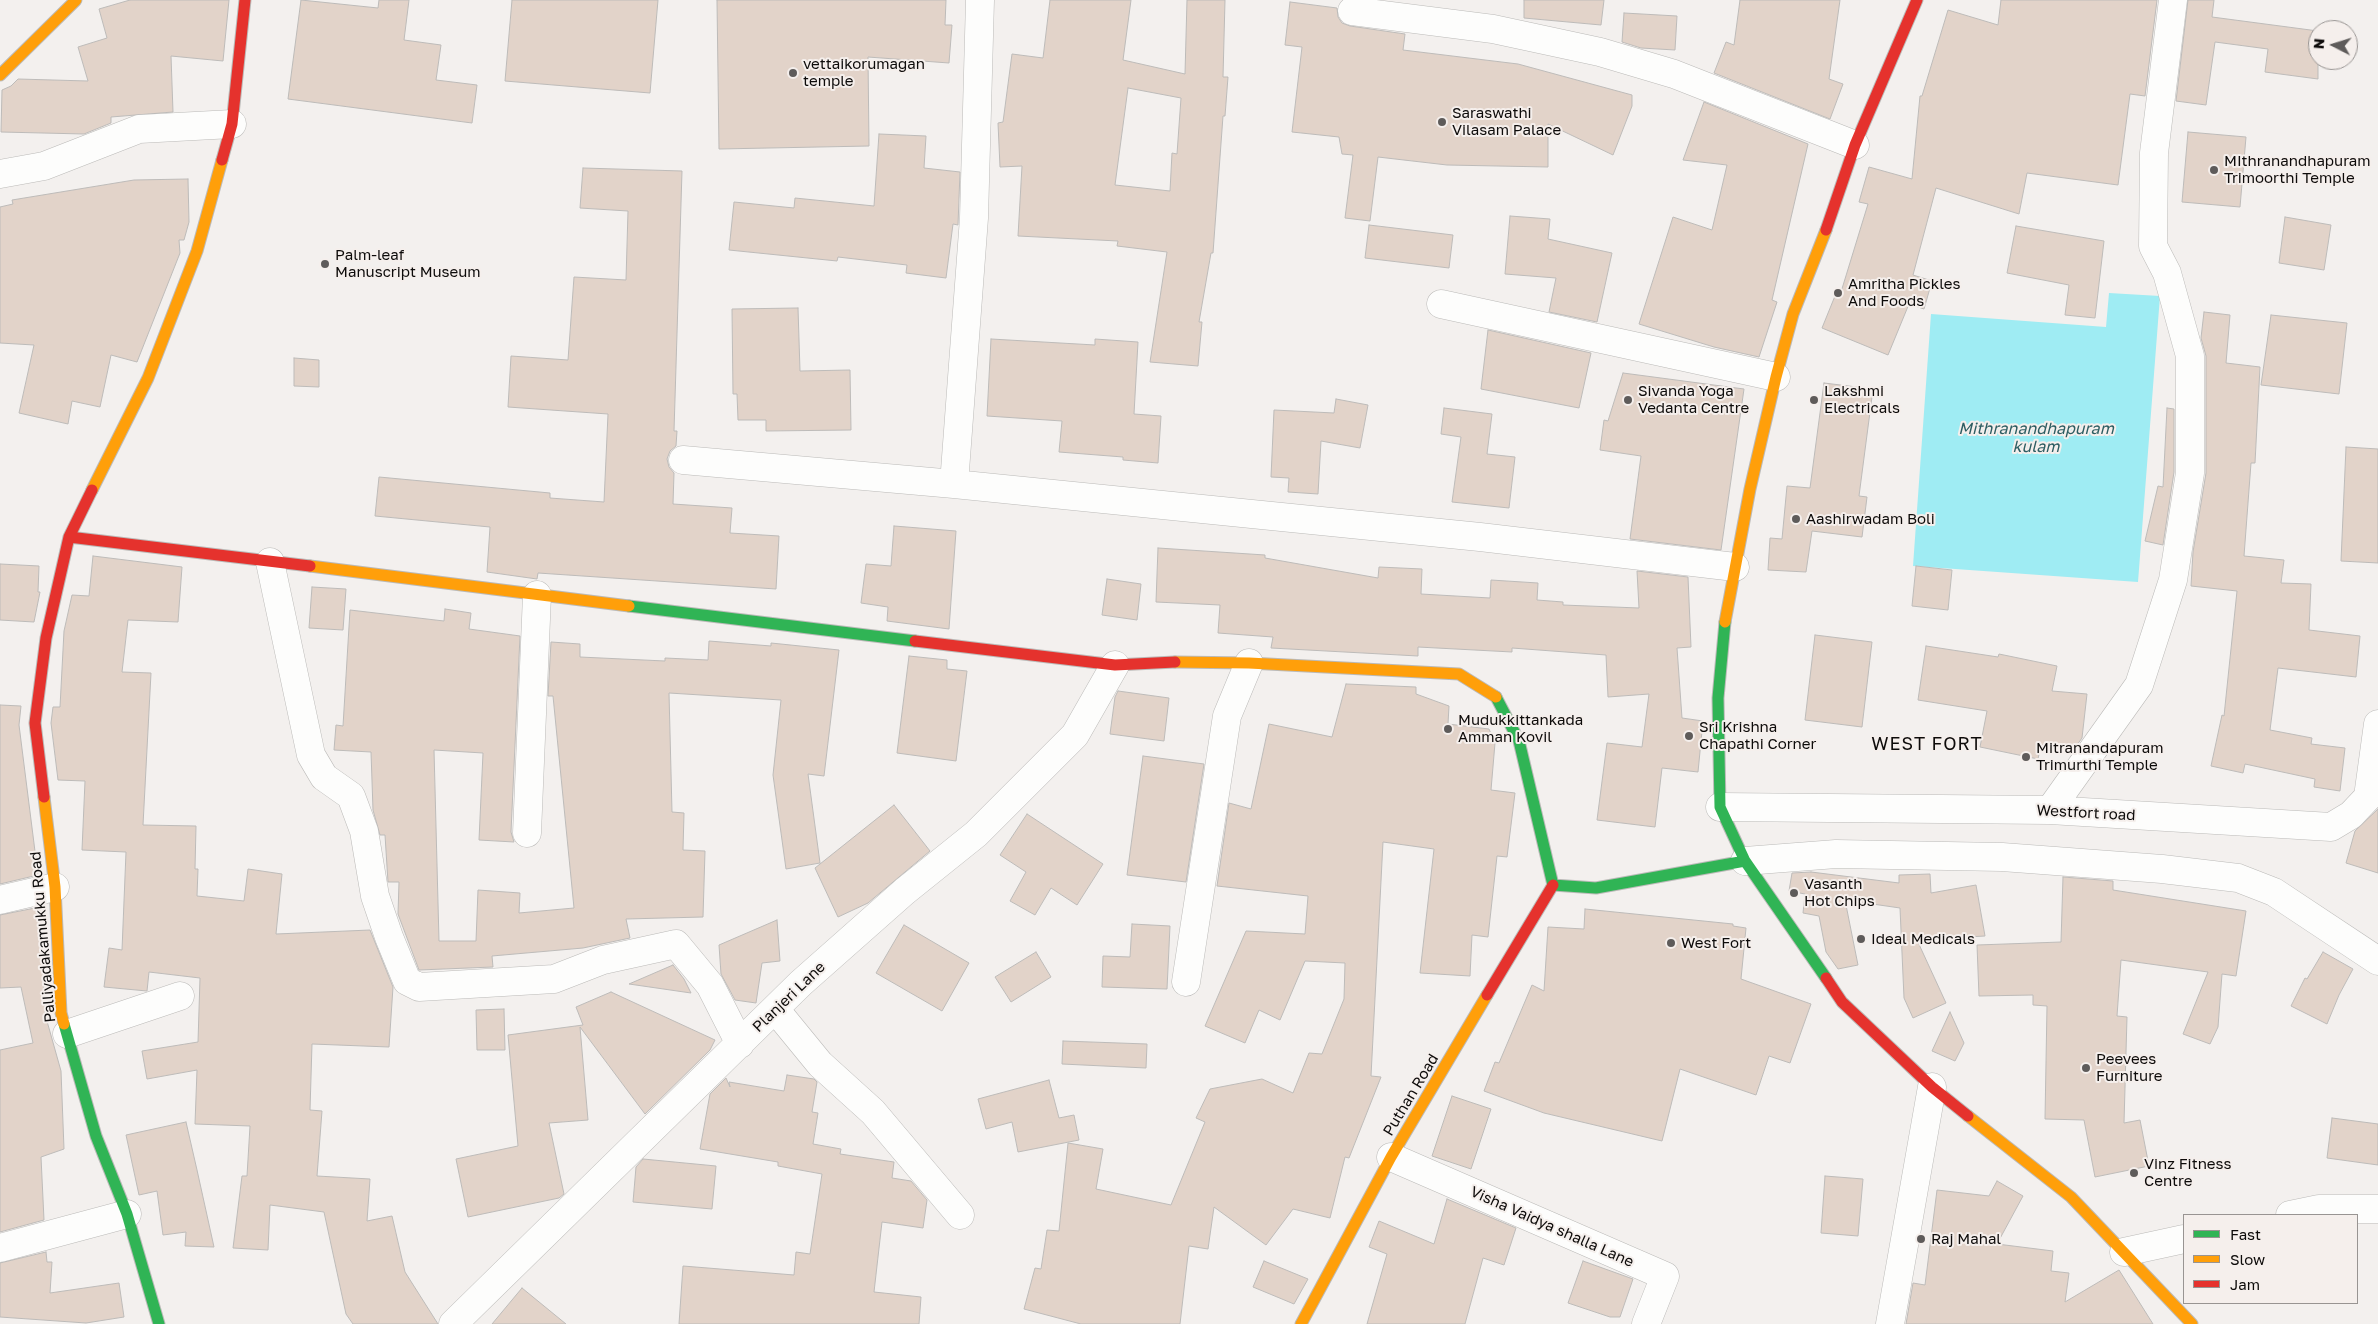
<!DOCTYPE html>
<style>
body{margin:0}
#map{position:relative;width:2378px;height:1324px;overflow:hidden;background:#f3f0ee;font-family:"Golos Text",sans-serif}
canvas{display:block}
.legend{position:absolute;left:2183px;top:1214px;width:175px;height:90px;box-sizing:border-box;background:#f5efec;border:1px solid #989492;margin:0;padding:6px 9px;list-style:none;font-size:15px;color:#0d0b0a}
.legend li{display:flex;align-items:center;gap:10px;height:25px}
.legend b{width:25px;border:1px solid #989492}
.north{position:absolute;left:2308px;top:20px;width:50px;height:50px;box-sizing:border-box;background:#f5efec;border:1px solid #989492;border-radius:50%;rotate:275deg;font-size:14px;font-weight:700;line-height:20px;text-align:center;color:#0d0b0a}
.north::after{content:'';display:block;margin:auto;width:18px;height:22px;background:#5e5b5a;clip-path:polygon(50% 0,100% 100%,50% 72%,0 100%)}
</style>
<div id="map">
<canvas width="2378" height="1324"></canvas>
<ul class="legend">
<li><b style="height:6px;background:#30b455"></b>Fast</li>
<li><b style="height:6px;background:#ff9f0a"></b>Slow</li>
<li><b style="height:6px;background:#e5322d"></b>Jam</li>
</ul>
<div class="north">N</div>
</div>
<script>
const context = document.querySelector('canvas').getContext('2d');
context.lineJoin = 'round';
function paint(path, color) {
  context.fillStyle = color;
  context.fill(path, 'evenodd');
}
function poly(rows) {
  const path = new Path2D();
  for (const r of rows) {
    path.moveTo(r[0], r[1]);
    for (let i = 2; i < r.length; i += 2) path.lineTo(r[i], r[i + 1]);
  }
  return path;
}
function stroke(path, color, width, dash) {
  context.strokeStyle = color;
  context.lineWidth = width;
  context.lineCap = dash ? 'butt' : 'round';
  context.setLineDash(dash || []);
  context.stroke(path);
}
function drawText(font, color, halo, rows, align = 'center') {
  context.font = font + ' "Golos Text",sans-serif';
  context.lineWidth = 4;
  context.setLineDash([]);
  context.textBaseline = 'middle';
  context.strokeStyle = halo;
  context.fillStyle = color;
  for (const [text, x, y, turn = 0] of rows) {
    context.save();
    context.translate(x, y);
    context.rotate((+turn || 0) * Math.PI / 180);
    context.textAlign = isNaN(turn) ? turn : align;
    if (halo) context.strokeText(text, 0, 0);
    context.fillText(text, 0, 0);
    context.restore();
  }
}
const water = poly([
 [2109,293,2160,296,2138,582,1913,566,1931,314,2106,327]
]);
const building = poly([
 [130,0,229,0,223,61,171,56,173,112,111,117,111,123,84,134,1,132,2,90,11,86,18,79,88,81,78,47,107,38,99,9,130,0],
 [301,0,378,8,379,0,409,0,404,40,441,45,436,80,477,85,472,123,288,99,301,0],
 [512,0,658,0,650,93,505,81,512,0],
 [717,0,946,0,945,25,952,25,949,63,868,57,869,146,719,149,717,0],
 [1050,0,1131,0,1123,60,1185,74,1187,0,1225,0,1223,77,1228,77,1225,116,1223,116,1213,253,1211,253,1199,322,1202,322,1198,366,1150,362,1167,252,1117,246,1118,241,1018,236,1022,166,1000,167,998,123,1003,122,1012,54,1043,58,1050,0],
 [1128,88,1181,98,1177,154,1172,153,1170,191,1115,185,1128,88],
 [1524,0,1604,0,1601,25,1524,18,1524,0],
 [1740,0,1840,0,1829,79,1843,84,1830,119,1714,73,1726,42,1734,45,1740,0],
 [2001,0,2157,0,2145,96,2130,94,2118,185,2027,173,2019,214,1936,188,1913,275,1932,281,1924,309,1909,304,1888,355,1822,328,1837,291,1841,292,1868,204,1859,202,1869,167,1912,179,1920,96,1922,96,1948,10,1998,25,2001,0],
 [2188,0,2214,0,2212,17,2318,31,2318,79,2265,72,2268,49,2215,42,2206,105,2176,101,2188,0],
 [1290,2,1337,8,1338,17,1342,23,1350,26,1405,34,1403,50,1518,64,1632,95,1632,106,1613,155,1548,124,1548,167,1447,165,1378,157,1370,221,1345,218,1353,155,1342,154,1339,137,1292,132,1302,47,1285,45,1290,2],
 [1624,13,1677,16,1675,50,1641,48,1622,42,1624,13],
 [1704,102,1808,144,1772,300,1777,302,1759,357,1714,347,1639,324,1673,217,1712,230,1727,165,1683,160,1704,102],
 [2188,132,2246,137,2240,207,2182,202,2188,132],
 [879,134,926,136,924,168,960,172,958,225,953,224,946,278,906,273,907,265,838,257,837,261,729,250,734,202,794,208,795,198,874,206,879,134],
 [583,168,682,171,674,431,677,431,676,446,670,451,667,459,669,467,674,473,673,504,732,508,730,533,779,536,776,589,538,573,537,579,487,572,490,527,375,516,379,477,550,493,550,498,604,502,608,414,508,407,511,356,568,360,574,277,626,280,628,211,580,208,583,168],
 [188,179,189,222,184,240,179,240,180,253,137,362,111,355,100,407,72,401,68,424,19,413,34,345,0,343,0,207,13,204,12,200,134,180,188,179],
 [1510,216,1550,219,1548,239,1612,253,1597,322,1549,312,1556,278,1505,274,1510,216],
 [2285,217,2331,225,2324,270,2279,263,2285,217],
 [1369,225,1453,235,1449,268,1365,258,1369,225],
 [2016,226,2104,241,2095,318,2065,315,2069,285,2007,273,2016,226],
 [798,308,800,371,850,370,851,430,766,431,766,420,738,420,737,394,733,394,732,309,798,308],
 [2204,312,2230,315,2226,363,2260,367,2255,463,2251,463,2244,556,2284,560,2281,583,2311,584,2309,630,2360,636,2356,677,2278,668,2270,730,2312,738,2311,744,2345,748,2340,791,2314,787,2315,779,2245,764,2243,773,2211,766,2222,715,2224,716,2237,591,2191,586,2193,552,2206,473,2206,356,2201,338,2204,312],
 [2271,315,2347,323,2339,394,2261,385,2271,315],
 [1488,330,1591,353,1579,408,1481,389,1488,330],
 [991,339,1095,345,1095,339,1138,342,1134,414,1161,416,1158,463,1123,460,1123,457,1059,452,1062,421,987,416,991,339],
 [294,358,319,360,319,387,294,386,294,358],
 [1623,373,1744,389,1721,550,1630,539,1641,456,1600,450,1604,420,1608,421,1623,373],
 [1824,383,1873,389,1859,496,1867,497,1862,537,1812,531,1806,572,1768,570,1770,538,1782,539,1787,486,1810,488,1824,383],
 [1336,399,1368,405,1360,448,1321,441,1318,494,1288,492,1289,478,1271,477,1274,410,1334,413,1336,399],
 [1444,408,1492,414,1487,454,1515,457,1509,508,1452,502,1461,437,1441,434,1444,408],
 [2167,408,2174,409,2174,472,2163,545,2145,541,2158,486,2163,487,2167,408],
 [2346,447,2378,449,2378,563,2341,561,2346,447],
 [894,526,956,531,949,629,887,621,888,607,861,603,866,564,891,566,894,526],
 [1158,548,1265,555,1265,558,1378,578,1379,567,1422,569,1421,594,1490,598,1491,580,1538,583,1537,600,1563,602,1563,605,1639,608,1637,571,1688,577,1691,647,1677,648,1682,718,1703,721,1698,772,1662,768,1655,827,1597,820,1607,743,1642,747,1649,694,1608,697,1606,655,1512,648,1512,652,1418,647,1418,656,1271,648,1273,637,1218,633,1220,605,1156,602,1158,548],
 [93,556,182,567,178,622,128,620,122,672,151,673,143,825,196,826,195,869,198,869,197,896,244,901,248,869,282,874,276,934,370,930,393,987,389,1047,312,1044,310,1110,322,1111,317,1176,370,1179,367,1221,392,1216,405,1272,438,1324,353,1324,346,1314,324,1212,270,1205,268,1250,233,1248,242,1176,247,1176,250,1126,195,1124,197,1070,147,1079,142,1051,198,1042,200,978,149,972,147,991,104,987,109,948,122,950,126,852,82,850,85,781,58,780,51,723,53,707,60,707,64,631,72,595,89,596,93,556],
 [0,564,39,566,38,592,40,592,34,622,0,620,0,564],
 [1916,566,1952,570,1948,610,1912,606,1916,566],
 [1107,579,1141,584,1137,620,1102,615,1107,579],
 [312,587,346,589,343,630,309,628,312,587],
 [445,609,471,613,469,629,520,636,511,832,514,842,479,840,483,753,434,750,439,941,476,941,478,890,520,893,519,913,574,908,553,696,548,696,551,642,580,644,580,657,665,661,665,658,708,660,709,641,771,646,771,643,839,650,824,776,808,774,820,863,786,869,773,775,781,700,669,693,672,812,684,813,683,850,705,851,703,917,626,919,630,938,583,948,492,956,493,967,419,970,398,914,399,882,388,882,385,835,380,835,373,810,371,752,334,750,336,725,343,726,350,610,444,621,445,609],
 [1815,635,1872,642,1862,727,1805,720,1815,635],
 [1926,646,1998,657,1999,654,2057,666,2052,691,2087,694,2082,738,2074,749,2041,745,2038,759,1980,747,1987,711,1918,700,1926,646],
 [909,656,947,660,947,669,967,671,956,761,897,753,909,656],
 [1346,684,1416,687,1416,694,1449,706,1448,724,1489,729,1495,743,1491,790,1515,793,1507,857,1497,856,1488,937,1472,935,1470,976,1420,973,1434,849,1383,842,1371,1076,1381,1077,1349,1158,1345,1157,1330,1218,1293,1209,1266,1245,1214,1207,1208,1249,1189,1246,1180,1324,1081,1324,1024,1309,1035,1268,1041,1269,1047,1230,1059,1231,1068,1143,1103,1149,1096,1189,1171,1205,1205,1122,1196,1118,1210,1089,1262,1079,1293,1093,1309,1053,1322,1054,1344,999,1345,963,1305,961,1280,1020,1259,1010,1245,1043,1205,1026,1246,931,1305,934,1308,896,1217,886,1229,803,1251,809,1269,724,1332,737,1346,684],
 [1118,691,1169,698,1164,741,1110,734,1115,697,1118,691],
 [0,705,21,706,19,725,38,875,0,884,0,705],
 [1143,756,1204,764,1186,882,1127,875,1143,756],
 [894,805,930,851,868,903,838,917,815,868,894,805],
 [2378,809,2378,873,2346,863,2355,831,2378,809],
 [1027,814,1103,864,1077,905,1051,888,1035,915,1010,901,1026,872,1000,855,1027,814],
 [1811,872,1899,883,1899,875,1930,874,1931,893,1976,885,1985,936,1917,940,1946,1003,1913,1018,1904,998,1900,908,1845,900,1858,965,1838,969,1826,952,1819,916,1803,913,1805,894,1789,891,1792,873,1811,872],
 [2063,877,2113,881,2113,890,2246,911,2236,976,2222,974,2218,1027,2210,1044,2183,1034,2208,972,2121,960,2117,1016,2127,1017,2124,1123,2140,1120,2149,1166,2095,1177,2084,1120,2045,1119,2047,1006,2033,1005,2033,995,1979,996,1977,945,2061,942,2063,877],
 [40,907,45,1014,61,1071,64,1149,41,1157,44,1220,0,1232,0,1050,33,1043,21,987,0,988,0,915,40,907],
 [1585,909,1733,924,1733,926,1746,928,1741,979,1811,1004,1790,1063,1769,1056,1756,1095,1680,1069,1662,1141,1544,1113,1484,1091,1495,1062,1499,1063,1532,985,1544,991,1548,927,1584,929,1585,909],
 [777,920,780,961,762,963,756,1003,735,1000,721,974,719,945,777,920],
 [1132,924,1170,926,1167,989,1102,987,1103,956,1130,957,1132,924],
 [904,925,969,963,942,1011,876,973,904,925],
 [1036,952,1051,977,1011,1002,995,977,1036,952],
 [2323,952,2353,969,2339,995,2327,1024,2291,1006,2305,978,2307,979,2323,952],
 [673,965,684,979,691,993,629,984,673,965],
 [611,992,715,1040,710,1050,645,1114,580,1027,588,1120,549,1123,564,1194,559,1198,468,1217,456,1159,518,1146,508,1035,583,1025,576,1007,611,992],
 [504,1009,505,1050,477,1050,476,1010,504,1009],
 [1950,1012,1964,1043,1955,1061,1932,1051,1950,1012],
 [1063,1041,1147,1044,1146,1068,1062,1064,1063,1041],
 [787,1075,814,1079,817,1082,812,1112,818,1113,813,1144,841,1149,840,1154,894,1162,892,1178,911,1181,927,1200,923,1228,882,1222,874,1292,921,1297,919,1324,679,1324,683,1266,794,1275,796,1252,810,1254,822,1174,778,1166,778,1162,700,1149,710,1094,726,1078,730,1087,729,1082,784,1091,787,1075],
 [1049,1080,1059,1118,1074,1115,1079,1140,1018,1152,1012,1122,986,1129,978,1099,1049,1080],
 [1452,1096,1491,1109,1471,1169,1432,1156,1452,1096],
 [2332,1118,2378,1124,2378,1165,2327,1158,2332,1118],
 [186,1122,197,1170,214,1247,185,1246,186,1232,163,1235,157,1191,139,1195,126,1135,186,1122],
 [643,1159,716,1166,712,1209,633,1202,636,1167,643,1159],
 [1825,1176,1863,1179,1858,1236,1821,1233,1825,1176],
 [1997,1181,2023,1196,1997,1244,2053,1251,2051,1271,2069,1273,2065,1302,2119,1270,2153,1324,1906,1324,1913,1283,1925,1285,1937,1190,1989,1196,1997,1181],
 [1447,1199,1516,1228,1504,1265,1483,1258,1465,1324,1367,1324,1387,1254,1369,1247,1379,1221,1434,1244,1447,1199],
 [46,1252,47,1262,52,1262,50,1293,119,1283,124,1317,86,1323,0,1317,0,1263,46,1252],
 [1264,1261,1308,1279,1294,1304,1253,1287,1264,1261],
 [1583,1261,1633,1279,1620,1317,1610,1317,1568,1303,1583,1261],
 [522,1288,566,1324,492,1324,522,1288]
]);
const street = poly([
 [980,0,974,218,954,484,1480,537,1735,567],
 [1352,11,1493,29,1600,52,1674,74,1855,145],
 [0,174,44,166,139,129,232,124],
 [1441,304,1776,377],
 [683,460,954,484],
 [270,562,311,755,324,777,351,796,364,831,375,896,389,937,407,981,419,987,554,979,603,960,676,944,710,985,740,1044],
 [1720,807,2050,810,2331,827,2351,815,2368,797,2378,724],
 [2050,810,2139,685,2173,580,2190,473,2190,356,2167,273,2153,246,2154,153,2173,0],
 [527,833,537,595],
 [1745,861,1836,854,2002,857,2162,869,2238,878,2274,892,2378,961],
 [0,900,55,887],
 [1186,982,1227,716,1249,663],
 [775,1009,820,1064,873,1112,960,1215],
 [67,1034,180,996],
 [1391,1157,1665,1276,1646,1324],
 [2290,1215,2319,1209,2378,1209],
 [0,1248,127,1214],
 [2124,1252,2184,1239],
 [453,1324,801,983,905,891,976,834,1075,735,1115,665],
 [1890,1324,1932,1087]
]);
const fast = poly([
 [629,606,915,641],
 [1725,622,1718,698,1720,807,1745,861,1826,978],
 [1496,697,1519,741,1553,885,1596,888,1745,861],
 [64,1024,96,1136,127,1214,159,1324]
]);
const slow = poly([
 [0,75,76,0],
 [92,490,148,378,197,251,222,160],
 [310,566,629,606],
 [1725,622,1750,489,1776,377,1793,314,1826,230],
 [1175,662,1249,663,1459,674,1496,697],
 [44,797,55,887,61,1013,64,1024],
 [1968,1116,2071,1197,2192,1324],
 [1301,1324,1391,1157,1487,995]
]);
const jam = poly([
 [222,160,232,124,245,0],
 [1826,230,1855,145,1917,0],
 [69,537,310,566],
 [915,641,1115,665,1175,662],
 [44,797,35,723,46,638,69,537,92,490],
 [1826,978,1842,1002,1932,1087,1968,1116],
 [1487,995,1553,885]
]);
const markers = [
 [793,73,5,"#5e5b5a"],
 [1442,122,5,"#5e5b5a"],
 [2214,170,5,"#5e5b5a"],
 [325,264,5,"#5e5b5a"],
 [1838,293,5,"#5e5b5a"],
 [1628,400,5,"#5e5b5a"],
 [1814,400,5,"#5e5b5a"],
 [1796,519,5,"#5e5b5a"],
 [1448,729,5,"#5e5b5a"],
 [1689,736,5,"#5e5b5a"],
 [2026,757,5,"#5e5b5a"],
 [1794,893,5,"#5e5b5a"],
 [1861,939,5,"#5e5b5a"],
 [1671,943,5,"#5e5b5a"],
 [2086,1068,5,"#5e5b5a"],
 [2134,1173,5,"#5e5b5a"],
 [1921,1239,5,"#5e5b5a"]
];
const poiNames = [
 ["vettaikorumagan",803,64],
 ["temple",803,81],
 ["Saraswathi",1452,113],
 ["Vilasam Palace",1452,130],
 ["MIthranandhapuram",2224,161],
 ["Trimoorthi Temple",2224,178],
 ["Palm-leaf",335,255],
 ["Manuscript Museum",335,272],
 ["Amritha Pickles",1848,284],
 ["And Foods",1848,301],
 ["Sivanda Yoga",1638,391],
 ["Vedanta Centre",1638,408],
 ["Lakshmi",1824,391],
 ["Electricals",1824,408],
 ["Aashirwadam Boli",1806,519],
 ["Mudukkittankada",1458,720],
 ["Amman Kovil",1458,737],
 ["Sri Krishna",1699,727],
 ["Chapathi Corner",1699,744],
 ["Mitranandapuram",2036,748],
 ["Trimurthi Temple",2036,765],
 ["Vasanth",1804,884],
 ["Hot Chips",1804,901],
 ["Ideal Medicals",1871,939],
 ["West Fort",1681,943],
 ["Peevees",2096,1059],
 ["Furniture",2096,1076],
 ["Vinz Fitness",2144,1164],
 ["Centre",2144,1181],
 ["Raj Mahal",1931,1239]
];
const streetNames = [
 ["Westfort road",2086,813,3],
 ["Palliyadakamukku Road",43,937,-95],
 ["Planjeri Lane",789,997,-44],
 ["Puthan Road",1411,1095,-59],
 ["Visha Vaidya shalla Lane",1552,1227,24]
];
const waterNames = [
 ["Mithranandhapuram",2036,429],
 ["kulam",2036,447]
];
const quarterNames = [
 ["WEST FORT",1927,744]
];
paint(water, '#9fecf3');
paint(building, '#e2d3c9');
stroke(building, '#bdbbb9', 1);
stroke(street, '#bbbab8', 29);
stroke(fast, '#bbbab8', 13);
stroke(slow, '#bbbab8', 13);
stroke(jam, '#bbbab8', 13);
stroke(street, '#fdfdfc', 28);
stroke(fast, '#30b455', 11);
stroke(slow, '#ff9f0a', 11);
stroke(jam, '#e5322d', 11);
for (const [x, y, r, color] of markers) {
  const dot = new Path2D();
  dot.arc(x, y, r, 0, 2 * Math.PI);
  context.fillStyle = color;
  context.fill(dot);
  stroke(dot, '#f5efec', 2);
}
drawText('15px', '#0d0b0a', '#f5efec', poiNames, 'left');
drawText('15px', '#0d0b0a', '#f5efec', streetNames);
drawText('italic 16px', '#2c5d62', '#f5efec', waterNames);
context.letterSpacing = '1px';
drawText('18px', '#0d0b0a', '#f5efec', quarterNames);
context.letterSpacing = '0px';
</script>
